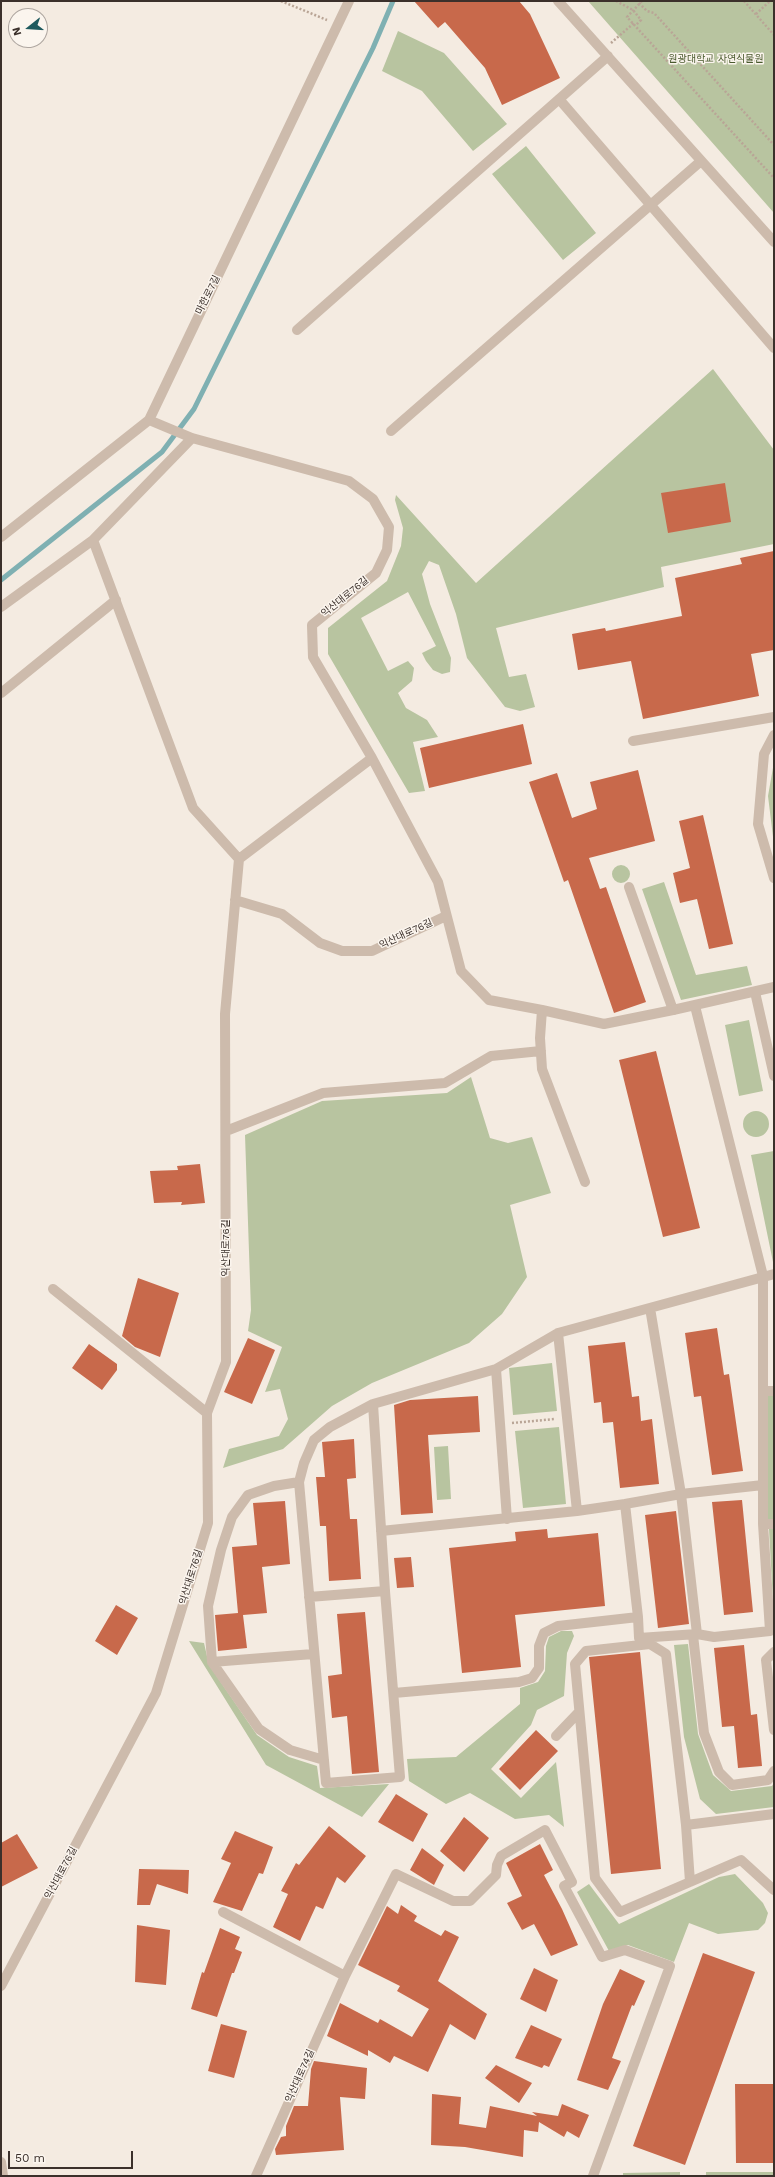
<!DOCTYPE html>
<meta charset="utf-8">
<style>
body{margin:0}
#map{position:relative;width:775px;height:2177px;overflow:hidden;background:#f4ebe1;font-family:"Work Sans",sans-serif}
canvas{display:block}
.frame{position:absolute;inset:0;border:2px solid #3b302b;pointer-events:none}
.north{position:absolute;left:8px;top:8px;width:40px;height:40px;box-sizing:border-box;background:#fbf5ee;border:1px solid #aea6a0;border-radius:50%;rotate:253deg;font-size:11px;font-weight:700;line-height:16px;text-align:center;color:#3b302b}
.north::after{content:'';display:block;margin:auto;width:14px;height:18px;background:#1f5a5e;clip-path:polygon(50% 0,100% 100%,50% 72%,0 100%)}
.scale{position:absolute;left:8px;top:2151px;width:125px;height:18px;box-sizing:border-box;border:2px solid #3b302b;border-top:0;padding-left:5px;font-size:12px;line-height:14px;white-space:nowrap;color:#3b302b;-webkit-text-stroke:3px #fbf5ee;paint-order:stroke}
</style>
<div id="map">
<canvas width="775" height="2177"></canvas>
<div class="frame"></div>
<div class="north">N</div>
<div class="scale">50 m</div>
</div>
<script>
const context = document.querySelector('canvas').getContext('2d');
context.lineJoin = 'round';
function paint(path, color) {
  context.fillStyle = color;
  context.fill(path, 'evenodd');
}
function poly(rows) {
  const path = new Path2D();
  for (const r of rows) {
    if (r.length === 3) {
      path.moveTo(r[0] + r[2], r[1]);
      path.arc(r[0], r[1], r[2], 0, 2 * Math.PI);
      continue;
    }
    path.moveTo(r[0], r[1]);
    for (let i = 2; i < r.length; i += 2) path.lineTo(r[i], r[i + 1]);
  }
  return path;
}
function stroke(path, color, width, dash) {
  context.strokeStyle = color;
  context.lineWidth = width;
  context.lineCap = dash ? 'butt' : 'round';
  context.setLineDash(dash || []);
  context.stroke(path);
}
function drawText(font, color, halo, rows, align = 'center') {
  context.font = font + ' "Work Sans","Noto Sans KR",sans-serif';
  context.lineWidth = 3;
  context.setLineDash([]);
  context.textBaseline = 'middle';
  context.strokeStyle = halo;
  context.fillStyle = color;
  for (const [text, x, y, turn = 0] of rows) {
    context.save();
    context.translate(x, y);
    context.rotate((+turn || 0) * Math.PI / 180);
    context.textAlign = isNaN(turn) ? turn : align;
    if (halo) context.strokeText(text, 0, 0);
    context.fillText(text, 0, 0);
    context.restore();
  }
}
const green = poly([
 [588,1,774,1,774,213],
 [398,31,444,53,507,124,473,151,422,91,382,71],
 [526,146,596,233,563,260,492,174],
 [713,369,774,450,774,544,661,567,664,587,496,628,509,677,526,674,535,707,520,711,505,707,467,658,456,614,439,565,429,561,422,574,430,604,451,658,450,672,442,674,433,670,426,661,422,653,436,646,408,592,361,618,388,671,408,661,414,668,412,681,398,693,406,708,427,720,438,737,413,742,425,791,409,793,328,654,328,628,387,581,401,546,403,528,395,500,396,495,476,583],
 [774,762,774,845,768,796],
 [621,874,9],
 [664,882,696,975,747,966,752,985,681,1000,642,889],
 [749,1020,763,1091,739,1096,725,1025],
 [471,1077,490,1138,508,1143,532,1137,551,1193,510,1205,527,1277,502,1314,469,1343,372,1383,332,1406,283,1449,223,1468,229,1449,279,1436,288,1419,280,1389,265,1392,282,1347,248,1331,251,1310,245,1135,322,1101,447,1093],
 [756,1124,13],
 [774,1151,774,1262,773,1262,751,1155],
 [552,1363,557,1411,513,1415,509,1368],
 [768,1396,774,1396,774,1519,768,1519],
 [559,1427,566,1504,523,1508,515,1431],
 [448,1446,451,1499,437,1500,434,1447],
 [769,1529,774,1529,774,1620],
 [561,1631,572,1631,574,1636,567,1653,564,1696,537,1710,531,1725,491,1769,521,1798,556,1762,564,1827,549,1815,515,1819,470,1793,446,1804,409,1781,407,1759,456,1757,520,1704,520,1688,538,1682,545,1671,546,1646,549,1637],
 [189,1641,204,1643,209,1665,257,1735,289,1757,317,1766,320,1788,389,1784,362,1817,266,1765],
 [688,1644,698,1734,713,1775,731,1791,772,1786,774,1783,774,1807,716,1814,700,1799,684,1737,674,1645],
 [735,1874,763,1903,768,1913,765,1923,758,1930,718,1934,689,1923,674,1962,628,1945,609,1951,577,1892,589,1884,619,1924,719,1877],
 [680,2172,680,2176,623,2176,623,2173],
 [706,2172,774,2172,774,2176,706,2176]
]);
const stream = poly([
 [1,580,162,452,194,409,373,48,393,1]
]);
const building = poly([
 [414,1,519,1,530,14,560,78,502,105,485,68,445,22,438,28],
 [725,483,731,522,668,533,661,493],
 [774,551,774,650,751,654,759,696,643,719,631,661,578,670,572,634,605,628,606,631,682,616,675,578,742,564,740,558],
 [523,724,532,764,429,788,420,748],
 [638,770,655,841,589,858,600,889,606,887,646,1002,614,1013,568,880,564,882,529,782,557,773,572,818,597,809,590,782],
 [703,815,733,944,709,949,697,899,680,903,673,873,690,868,679,821],
 [656,1051,700,1228,663,1237,619,1060],
 [200,1164,205,1203,181,1205,182,1202,154,1203,150,1171,178,1170,177,1166],
 [138,1278,179,1293,160,1357,135,1347,122,1336],
 [717,1328,724,1375,729,1374,743,1471,712,1475,701,1396,694,1397,685,1333],
 [248,1338,275,1350,252,1404,224,1392],
 [625,1342,632,1397,639,1396,641,1421,652,1419,659,1484,620,1488,613,1422,603,1423,601,1402,594,1403,588,1346],
 [89,1344,117,1364,117,1370,102,1390,72,1368],
 [478,1396,480,1432,428,1435,433,1513,401,1515,394,1405,410,1400],
 [354,1439,356,1478,347,1479,350,1519,357,1519,361,1579,329,1581,326,1526,320,1526,316,1477,325,1477,322,1442],
 [742,1500,753,1612,724,1615,712,1502],
 [285,1501,290,1564,262,1567,267,1613,243,1615,247,1648,218,1651,215,1615,238,1613,232,1547,257,1545,253,1503],
 [676,1511,689,1624,658,1628,645,1515],
 [547,1529,548,1538,598,1533,605,1606,515,1615,521,1667,462,1673,449,1548,516,1541,515,1532],
 [411,1557,414,1587,397,1588,394,1558],
 [116,1605,138,1618,117,1655,95,1641],
 [365,1612,379,1772,352,1774,347,1716,332,1718,328,1676,342,1674,337,1614],
 [744,1645,751,1715,757,1714,762,1766,738,1768,734,1726,722,1727,714,1648],
 [640,1652,661,1869,611,1874,589,1657],
 [536,1730,558,1751,520,1790,499,1769],
 [396,1794,428,1814,413,1842,378,1822],
 [464,1817,489,1838,464,1872,440,1851],
 [329,1826,366,1856,345,1883,337,1877,323,1909,316,1906,300,1941,273,1927,288,1894,281,1891,296,1863,299,1865],
 [235,1831,273,1847,263,1874,259,1873,242,1911,213,1902,231,1863,221,1859],
 [17,1834,38,1868,1,1887,1,1843],
 [540,1844,553,1870,544,1875,562,1909,578,1945,551,1956,534,1924,522,1930,507,1903,522,1896,506,1863],
 [422,1848,444,1865,434,1885,410,1870],
 [139,1869,189,1870,188,1894,157,1884,150,1905,137,1905],
 [401,1905,417,1916,414,1921,441,1936,445,1930,459,1937,438,1981,487,2014,475,2040,450,2024,428,2072,394,2056,390,2063,368,2050,368,2056,327,2036,340,2003,378,2023,380,2019,412,2037,429,2009,397,1991,400,1986,358,1965,387,1906,398,1914],
 [137,1925,170,1930,166,1985,135,1982],
 [220,1928,240,1937,235,1949,242,1952,234,1973,232,1973,217,2017,191,2009,202,1972,204,1973],
 [703,1953,755,1972,685,2165,633,2146],
 [534,1968,558,1980,546,2012,520,1999],
 [620,1969,645,1981,634,2006,632,2005,612,2058,621,2061,608,2090,577,2080,603,2004],
 [221,2024,247,2031,234,2078,208,2071],
 [531,2025,562,2039,549,2067,544,2065,542,2068,515,2058],
 [314,2061,367,2068,365,2099,340,2097,344,2150,276,2155,275,2149,281,2137,286,2136,286,2126,294,2106,308,2106,311,2069],
 [496,2065,532,2083,519,2103,485,2078],
 [735,2084,774,2084,774,2163,736,2163],
 [432,2094,461,2097,459,2124,486,2128,490,2106,537,2116,532,2112,558,2116,562,2104,589,2115,579,2138,567,2131,564,2137,539,2122,538,2132,524,2130,523,2157,465,2147,431,2145]
]);
const path = poly([
 [281,1,327,20],
 [616,1,633,10,641,20,636,25],
 [642,1,627,17,774,178],
 [744,1,774,35],
 [639,3,647,11,654,13,774,145],
 [756,14,770,1],
 [611,43,634,23],
 [512,1423,555,1419]
]);
const service = poly([
 [558,1,774,242],
 [559,99,774,348],
 [297,330,608,56],
 [391,431,701,161],
 [774,735,764,754,758,824,774,878],
 [633,741,774,717],
 [629,887,673,1010,774,987],
 [755,992,774,1076],
 [695,1006,763,1276,763,1524,770,1631,714,1637,697,1634],
 [558,1333,577,1511],
 [496,1369,507,1519],
 [763,1391,774,1391],
 [373,1404,385,1591,400,1777,326,1783,299,1482,304,1463,314,1440,330,1427,373,1404,496,1369,558,1333,774,1274],
 [299,1482,274,1486,248,1495,232,1517,221,1550,208,1606,212,1662,259,1729,290,1750,324,1760],
 [625,1504,681,1494,763,1485],
 [763,1524,774,1524],
 [381,1531,577,1511,625,1504,638,1617,639,1638,697,1634,681,1494,650,1308],
 [309,1597,385,1591],
 [693,1635,704,1733,719,1772,732,1785,768,1780,774,1771],
 [650,1644,666,1654,686,1825,690,1882,620,1912,595,1878,575,1664,586,1651,650,1644],
 [774,1652,766,1660,774,1730],
 [212,1662,313,1654],
 [394,1693,519,1682,532,1678,539,1668,539,1646,544,1633,558,1626,638,1617],
 [556,1736,579,1712],
 [686,1825,774,1814],
 [690,1882,741,1860,774,1890]
]);
const minor = poly([
 [149,420,192,438,349,481,373,499,389,527,387,550,376,573,312,625,313,657,372,758,438,882,461,971,489,1000,542,1010,540,1038,542,1069,585,1182],
 [1,537,149,420,349,1],
 [93,540,193,808,239,859],
 [1,607,93,540,192,438],
 [1,693,116,600],
 [235,900,282,914,320,943,342,951,372,951,446,916],
 [542,1010,604,1024,673,1010],
 [226,1131,323,1093,445,1083,491,1056,541,1051],
 [53,1289,207,1413],
 [223,1912,345,1976],
 [1,1986,156,1693,208,1523,207,1413,226,1362,225,1014,239,859,372,758],
 [1,2162,3,2176],
 [256,2176,345,1976,396,1874,453,1901,470,1901,496,1875,497,1865,501,1856,545,1830,572,1882,564,1886,602,1957,625,1950,670,1966,593,2176]
]);
const parkNames = [
 ["원광대학교 자연식물원",716,59]
];
const streetNames = [
 ["마한로7길",208,295,-64],
 ["익산대로76길",345,597,-39],
 ["익산대로76길",406,934,-25],
 ["익산대로76길",226,1248,-90],
 ["익산대로76길",191,1577,-73],
 ["익산대로76길",61,1873,-62],
 ["익산대로74길",300,2076,-66]
];
paint(green, '#b8c4a0');
stroke(stream, '#7fb0b2', 5);
paint(building, '#c8694b');
stroke(path, '#b9a596', 2.5, [2, 2]);
stroke(service, '#cdbbac', 10);
stroke(minor, '#cdbbac', 10);
drawText('10px', '#4a5a2e', '#fbf5ee', parkNames);
drawText('10px', '#3b302b', '#fbf5ee', streetNames);
</script>
